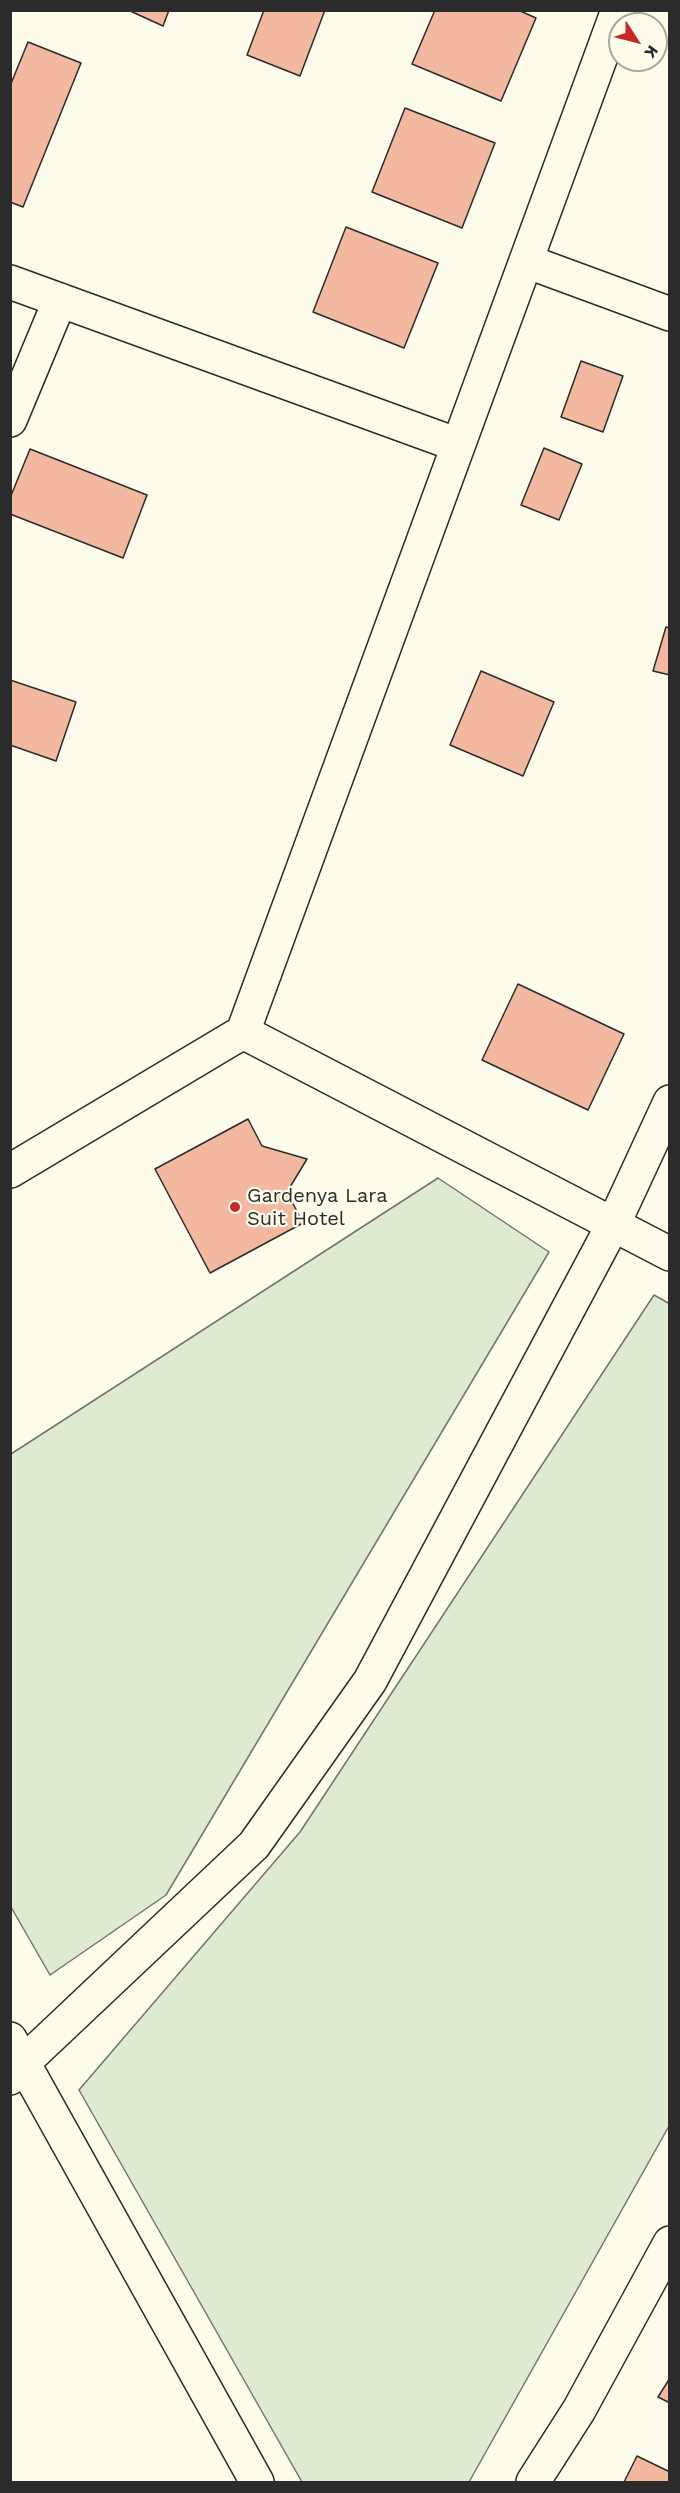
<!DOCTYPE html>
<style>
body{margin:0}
#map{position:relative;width:680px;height:2493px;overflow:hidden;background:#fdfbea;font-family:"Work Sans",sans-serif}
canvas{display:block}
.frame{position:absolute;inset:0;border:12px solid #2b2b2b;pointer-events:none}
.north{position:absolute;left:608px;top:12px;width:60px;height:60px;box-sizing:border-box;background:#fdfbea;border:2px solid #a9a89e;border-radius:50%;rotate:126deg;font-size:16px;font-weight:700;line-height:24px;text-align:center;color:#2b2b2b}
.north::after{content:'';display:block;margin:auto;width:21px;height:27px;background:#c62828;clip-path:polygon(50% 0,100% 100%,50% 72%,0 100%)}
</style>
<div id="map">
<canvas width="680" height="2493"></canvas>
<div class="frame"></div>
<div class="north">K</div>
</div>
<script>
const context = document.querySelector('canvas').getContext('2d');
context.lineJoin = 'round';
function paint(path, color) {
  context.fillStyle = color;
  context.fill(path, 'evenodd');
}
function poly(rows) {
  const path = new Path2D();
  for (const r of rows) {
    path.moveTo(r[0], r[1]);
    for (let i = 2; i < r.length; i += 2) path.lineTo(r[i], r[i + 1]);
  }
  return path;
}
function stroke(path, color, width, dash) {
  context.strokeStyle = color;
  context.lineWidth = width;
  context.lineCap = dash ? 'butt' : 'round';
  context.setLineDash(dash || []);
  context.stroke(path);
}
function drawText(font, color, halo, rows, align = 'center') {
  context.font = font + ' "Work Sans",sans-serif';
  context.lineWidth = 4.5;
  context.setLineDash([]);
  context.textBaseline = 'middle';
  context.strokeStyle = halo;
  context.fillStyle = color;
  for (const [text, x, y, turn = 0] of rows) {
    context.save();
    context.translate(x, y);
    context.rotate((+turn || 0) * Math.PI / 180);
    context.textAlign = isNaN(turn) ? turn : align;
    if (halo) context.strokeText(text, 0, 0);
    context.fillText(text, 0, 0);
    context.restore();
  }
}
const green = poly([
 [438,1178,549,1252,166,1895,50,1975,11,1907,11,1454,438,1178],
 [654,1295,670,1304,669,2126,469,2482,302,2482,79,2090,300,1832,654,1295]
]);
const building = poly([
 [128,10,169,10,163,26,128,10],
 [264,10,325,10,300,76,247,55,264,10],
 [435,10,518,10,536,18,501,101,412,64,435,10],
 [28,42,81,63,23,207,10,202,10,86,28,42],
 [405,108,495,143,462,228,372,192,405,108],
 [346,227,438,263,404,348,313,312,346,227],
 [581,361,623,376,603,432,561,417,581,361],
 [544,448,582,464,559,520,521,505,544,448],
 [30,449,147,495,123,558,10,514,10,498,30,449],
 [666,627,670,628,670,675,653,671,666,627],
 [481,671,554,702,523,776,450,745,481,671],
 [10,680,76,702,56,761,10,745,10,680],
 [518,984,624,1034,588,1110,482,1060,518,984],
 [248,1119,262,1146,307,1159,287,1192,303,1223,210,1273,155,1169,248,1119],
 [670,2378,670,2403,658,2397,670,2378],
 [637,2456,670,2472,670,2482,624,2482,637,2456]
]);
const minor = poly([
 [526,261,670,314],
 [10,282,458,445],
 [10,420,60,300],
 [243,1032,670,1254],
 [10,1171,243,1032,618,10],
 [10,2039,257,2482],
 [10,2078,23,2063,254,1845,370,1681,614,1223,670,1102],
 [533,2482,579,2410,670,2243]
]);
const markers = [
 [235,1207,6,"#c62828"]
];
const poiNames = [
 ["Gardenya Lara",247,1196],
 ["Suit Hotel",247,1219]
];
paint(green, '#deebd1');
stroke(green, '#74746e', 1.5);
paint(building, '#f2b8a0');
stroke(building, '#2b2b2b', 1.5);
stroke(minor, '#2b2b2b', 36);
stroke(minor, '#fdfbea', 33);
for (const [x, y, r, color] of markers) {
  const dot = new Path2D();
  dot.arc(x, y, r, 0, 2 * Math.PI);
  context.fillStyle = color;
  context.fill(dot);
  stroke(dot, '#fdfbea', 2);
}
drawText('20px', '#2b2b2b', '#fdfbea', poiNames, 'left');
</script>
